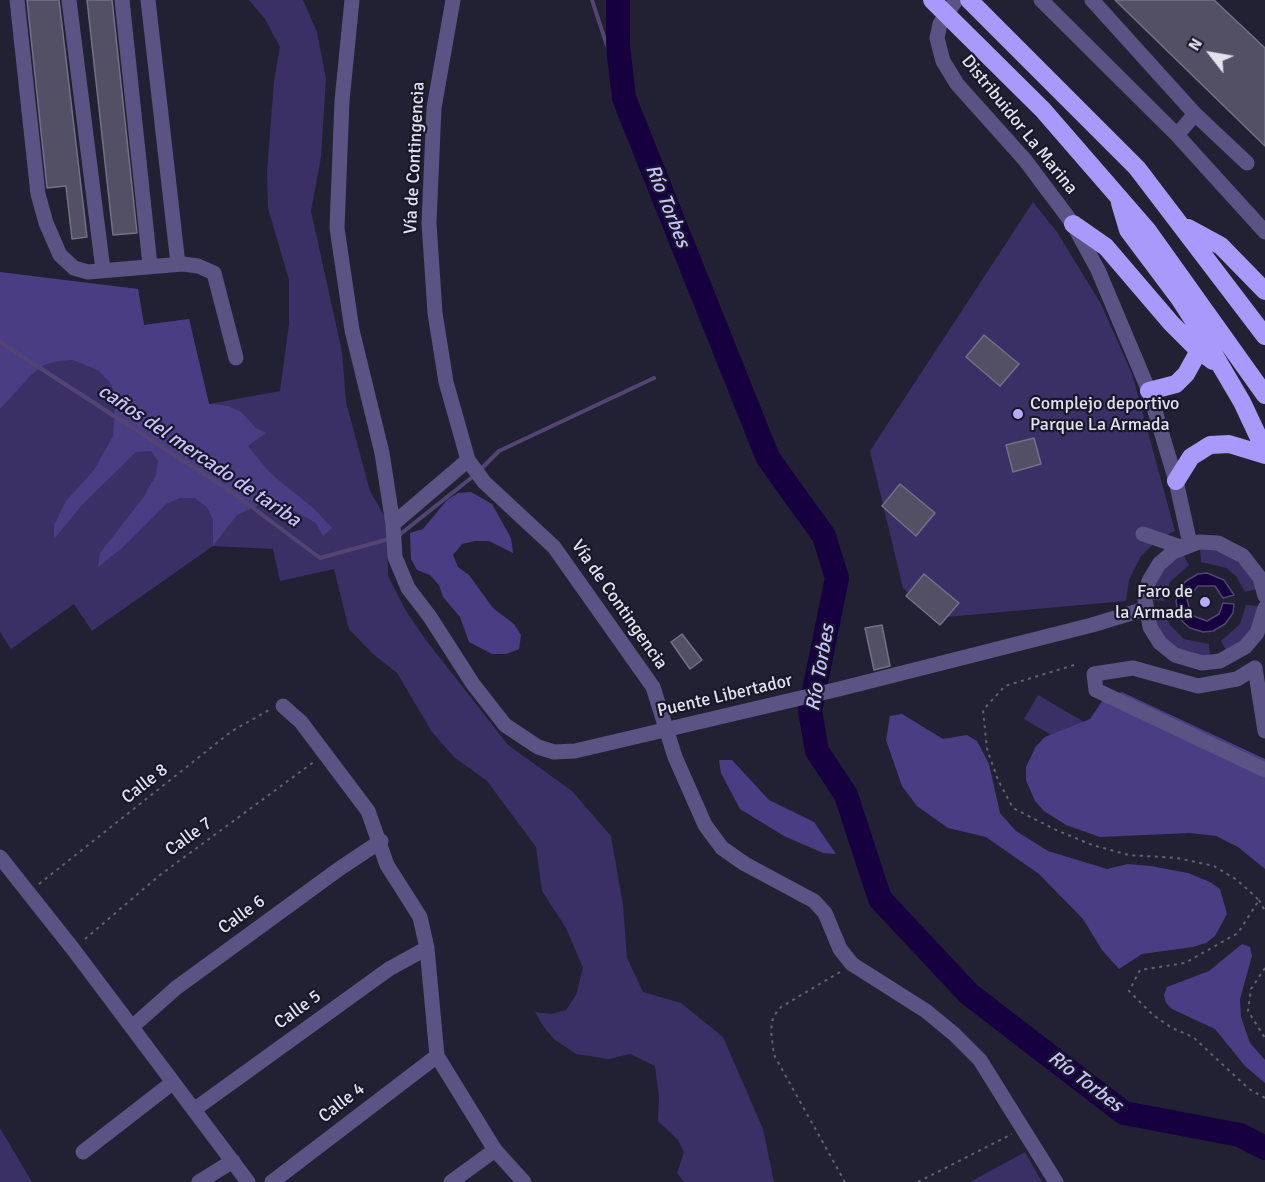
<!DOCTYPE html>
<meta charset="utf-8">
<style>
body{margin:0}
#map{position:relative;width:1265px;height:1182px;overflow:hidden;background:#222033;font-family:Signika,sans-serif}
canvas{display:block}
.north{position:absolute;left:1181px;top:24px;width:60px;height:60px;-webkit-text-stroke:4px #191729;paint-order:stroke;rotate:301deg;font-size:16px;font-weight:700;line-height:24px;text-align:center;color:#e2e1ee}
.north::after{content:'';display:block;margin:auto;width:21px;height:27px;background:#e2e1ee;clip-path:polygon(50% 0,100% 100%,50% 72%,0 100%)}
</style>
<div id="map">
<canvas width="1265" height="1182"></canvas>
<div class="north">N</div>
</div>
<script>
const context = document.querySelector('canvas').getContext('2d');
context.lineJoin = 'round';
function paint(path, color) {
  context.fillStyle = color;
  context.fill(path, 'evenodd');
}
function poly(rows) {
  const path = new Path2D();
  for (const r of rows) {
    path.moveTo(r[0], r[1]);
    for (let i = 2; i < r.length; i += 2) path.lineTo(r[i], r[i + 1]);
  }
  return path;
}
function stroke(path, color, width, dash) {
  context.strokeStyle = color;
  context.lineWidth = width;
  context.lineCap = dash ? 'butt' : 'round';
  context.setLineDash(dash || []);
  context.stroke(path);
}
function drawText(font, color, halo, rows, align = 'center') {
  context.font = font + ' Signika,sans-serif';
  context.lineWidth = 4.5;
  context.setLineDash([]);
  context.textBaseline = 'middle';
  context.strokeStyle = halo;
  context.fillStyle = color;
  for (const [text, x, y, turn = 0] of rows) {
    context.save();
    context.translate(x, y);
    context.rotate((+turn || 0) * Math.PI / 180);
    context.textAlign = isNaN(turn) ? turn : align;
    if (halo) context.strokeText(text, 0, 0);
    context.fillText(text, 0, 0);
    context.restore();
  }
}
const green = poly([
 [249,0,303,0,317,32,326,79,321,157,311,211,342,352,346,402,370,491,387,521,388,576,406,611,426,640,508,745,572,791,611,836,623,905,627,958,643,992,681,1003,723,1037,763,1129,774,1182,684,1182,677,1173,684,1152,678,1140,658,1121,659,1097,655,1066,630,1054,609,1059,576,1054,554,1039,543,1026,535,1012,551,1014,566,1010,576,995,583,968,566,928,542,891,536,847,487,781,454,757,432,732,397,673,373,654,349,629,334,569,280,581,273,549,213,546,92,631,74,604,11,649,0,632,0,273,138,289,144,325,189,319,209,404,280,391,289,324,289,280,268,208,267,172,274,81,280,47,265,19],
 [1033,202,1057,232,1101,304,1132,374,1175,531,1160,538,1141,556,1129,580,1126,601,935,618,903,588,870,451],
 [1200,549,1217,550,1232,556,1250,574,1257,589,1245,592,1236,576,1226,568,1201,562],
 [1183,554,1189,565,1170,582,1164,601,1151,600,1159,576,1169,563],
 [1246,605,1259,606,1258,614,1247,637,1227,652,1221,641,1240,624],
 [1165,614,1170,625,1184,639,1209,644,1210,657,1185,654,1165,639,1153,617],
 [1038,695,1086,723,1072,747,1024,719],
 [0,1128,32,1182,0,1182],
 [1025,1152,1042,1182,970,1182]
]);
const forest = poly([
 [0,272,138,289,144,325,189,319,209,404,228,406,241,412,256,428,266,433,248,446,270,473,313,508,332,528,323,536,316,523,304,516,279,503,265,502,237,515,213,546,213,520,207,507,195,498,180,498,166,504,123,547,98,567,100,553,143,498,156,475,158,461,151,451,136,452,82,505,54,539,54,525,66,501,94,470,113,436,116,395,109,381,98,370,73,360,58,361,44,365,32,374,0,409],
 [471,492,492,504,511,538,513,553,489,541,475,541,462,544,453,555,458,567,469,575,493,608,514,624,521,635,519,649,506,654,492,654,469,642,460,617,443,597,439,585,430,575,417,570,411,559,410,533,423,529,447,500,458,493],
 [1122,692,1265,759,1265,869,1238,847,1216,836,1190,833,1100,837,1066,825,1044,811,1035,801,1026,780,1026,767,1036,746,1045,737,1090,719,1103,700],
 [902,714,943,739,967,735,977,741,989,764,1000,813,1016,831,1048,851,1107,869,1128,864,1151,866,1188,873,1210,882,1220,889,1227,914,1215,936,1206,943,1193,947,1142,954,1119,969,1102,950,1083,919,1039,874,986,837,948,828,917,806,902,786,886,740,890,716],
 [719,760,732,760,769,800,814,822,836,854,823,853,784,836,740,809,721,773],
 [1242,944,1250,947,1252,956,1240,999,1241,1017,1250,1043,1265,1060,1265,1083,1245,1066,1215,1029,1172,1009,1166,1003,1164,995,1167,987,1209,971]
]);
const water = poly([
 [1207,573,1224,580,1234,595,1223,598,1215,586,1198,586,1187,599,1191,615,1207,621,1219,614,1223,603,1234,604,1233,613,1225,624,1213,631,1203,632,1190,628,1183,622,1178,614,1176,601,1180,588,1186,581,1198,574,1207,573]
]);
const stream = poly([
 [592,0,624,98],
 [0,342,233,493,320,558,389,539],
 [483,467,499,451,654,378],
 [398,536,471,478]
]);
const river = poly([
 [618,0,618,46,624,98,768,458,824,536,837,578,810,711,817,751,846,795,880,899,969,994,1124,1113,1240,1135,1265,1148]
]);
const building = poly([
 [27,0,59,0,87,237,72,239,66,186,47,188,27,0],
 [87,0,112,0,137,233,113,235,87,0],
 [1115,0,1214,0,1265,48,1265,146,1115,0],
 [984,335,1019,364,1000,386,966,357,984,335],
 [1034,438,1041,464,1013,472,1006,445,1034,438],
 [900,484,935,513,916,536,882,506,900,484],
 [924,574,959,603,940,625,906,596,924,574],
 [882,625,890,666,874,670,865,628,882,625],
 [682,634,702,660,690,669,671,642,682,634]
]);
const path = poly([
 [1074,665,1005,686,983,710,987,749,998,780,1013,808,1054,829,1092,845,1129,855,1177,858,1214,866,1237,880,1259,900,1238,933,1185,963,1140,970,1129,991,1153,1015,1172,1028,1193,1037,1249,1089,1265,1098],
 [39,884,232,731,269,710],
 [1259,900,1265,911],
 [85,939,160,875,315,761],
 [1265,968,1251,989,1248,1011,1265,1038],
 [840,972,781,1007,773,1017,771,1031,774,1055,845,1182],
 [918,1182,1012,1134]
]);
const minor = poly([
 [17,0,38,194,46,223,60,255,74,268,88,272,183,264,198,266,214,273,236,358],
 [69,0,103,270],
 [122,0,150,265],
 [148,0,178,264],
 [352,0,342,101,337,228,352,330,382,453,393,524,395,557,408,588,430,617,473,684,505,725,538,747,554,752,575,751,839,689,1092,625,1145,609],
 [453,0,434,108,429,223,435,313,446,382,468,460,484,482,554,547,653,687,675,757,705,825,722,848,745,864,814,901,825,913,840,949,852,964,926,1011,954,1034,980,1060,1056,1182],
 [956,0,940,24,937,38,943,61,957,84,1025,160,1073,224,1098,270,1149,391,1176,481,1190,544],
 [1041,0,1177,135,1265,232],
 [1092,0,1195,114],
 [1177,135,1195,114,1247,163],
 [393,524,468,460],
 [1143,534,1181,547],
 [1265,596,1260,578,1243,556,1218,543,1199,542,1173,552,1159,564,1149,581,1145,599,1150,627,1160,643,1175,655,1202,663,1220,661,1245,647,1257,633,1265,608],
 [283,706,301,722,368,811,387,865,420,917,427,948,437,1056,495,1150,524,1182],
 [1265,731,1255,668,1237,679,1198,686,1133,668,1094,674,1096,690,1265,770],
 [0,857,73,949,248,1182],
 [132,1027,176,988,339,869,381,841],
 [195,1109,389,969,427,948],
 [83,1152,172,1083],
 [199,1182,233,1161],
 [272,1182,437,1056],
 [451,1182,495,1150]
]);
const highway = poly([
 [932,0,1043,110,1148,231,1265,395],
 [969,0,1137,168,1265,336],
 [1120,203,1128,230,1179,298,1202,334,1242,402,1265,451],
 [1073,224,1106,247,1171,323,1198,350,1213,361],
 [1188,228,1221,246,1265,291],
 [1149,391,1176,384,1186,374,1196,356,1200,338],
 [1176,481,1191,457,1210,445,1229,444,1265,455]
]);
const markers = [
 [1018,414,6,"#b6acf8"],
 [1205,602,6,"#b6acf8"]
];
const streetNames = [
 ["Distribuidor La Marina",1019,125,51],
 ["Vía de Contingencia",415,158,-87],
 ["Vía de Contingencia",619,605,55],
 ["Puente Libertador",725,696,-13],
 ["Calle 8",145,784,-38],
 ["Calle 7",189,837,-36],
 ["Calle 6",242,915,-36],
 ["Calle 5",298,1010,-36],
 ["Calle 4",342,1103,-38]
];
const poiNames = [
 ["Complejo deportivo",1030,404],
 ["Parque La Armada",1030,425],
 ["Faro de",1193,592,"right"],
 ["la Armada",1193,613,"right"]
];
const waterNames = [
 ["Río Torbes",667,206,68],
 ["caños del mercado de tariba",199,456,34],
 ["Río Torbes",821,668,-80],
 ["Río Torbes",1085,1082,37]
];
paint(green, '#3a3065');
paint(forest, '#4b3d83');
paint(water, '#160040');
stroke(water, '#534474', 1.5);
stroke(stream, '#534474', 4);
stroke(river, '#160040', 24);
paint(building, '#535066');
stroke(building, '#737087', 1.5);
stroke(path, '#636272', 2, [3, 4.5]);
stroke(minor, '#5a5384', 15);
stroke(highway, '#a899fa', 18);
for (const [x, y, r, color] of markers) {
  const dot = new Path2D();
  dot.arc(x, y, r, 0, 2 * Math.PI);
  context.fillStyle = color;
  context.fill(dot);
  stroke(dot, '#191729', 2);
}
drawText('18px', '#e2e1ee', '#191729', streetNames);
drawText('18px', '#e2e1ee', '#191729', poiNames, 'left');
drawText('italic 20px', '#c8c1ff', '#191729', waterNames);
</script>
